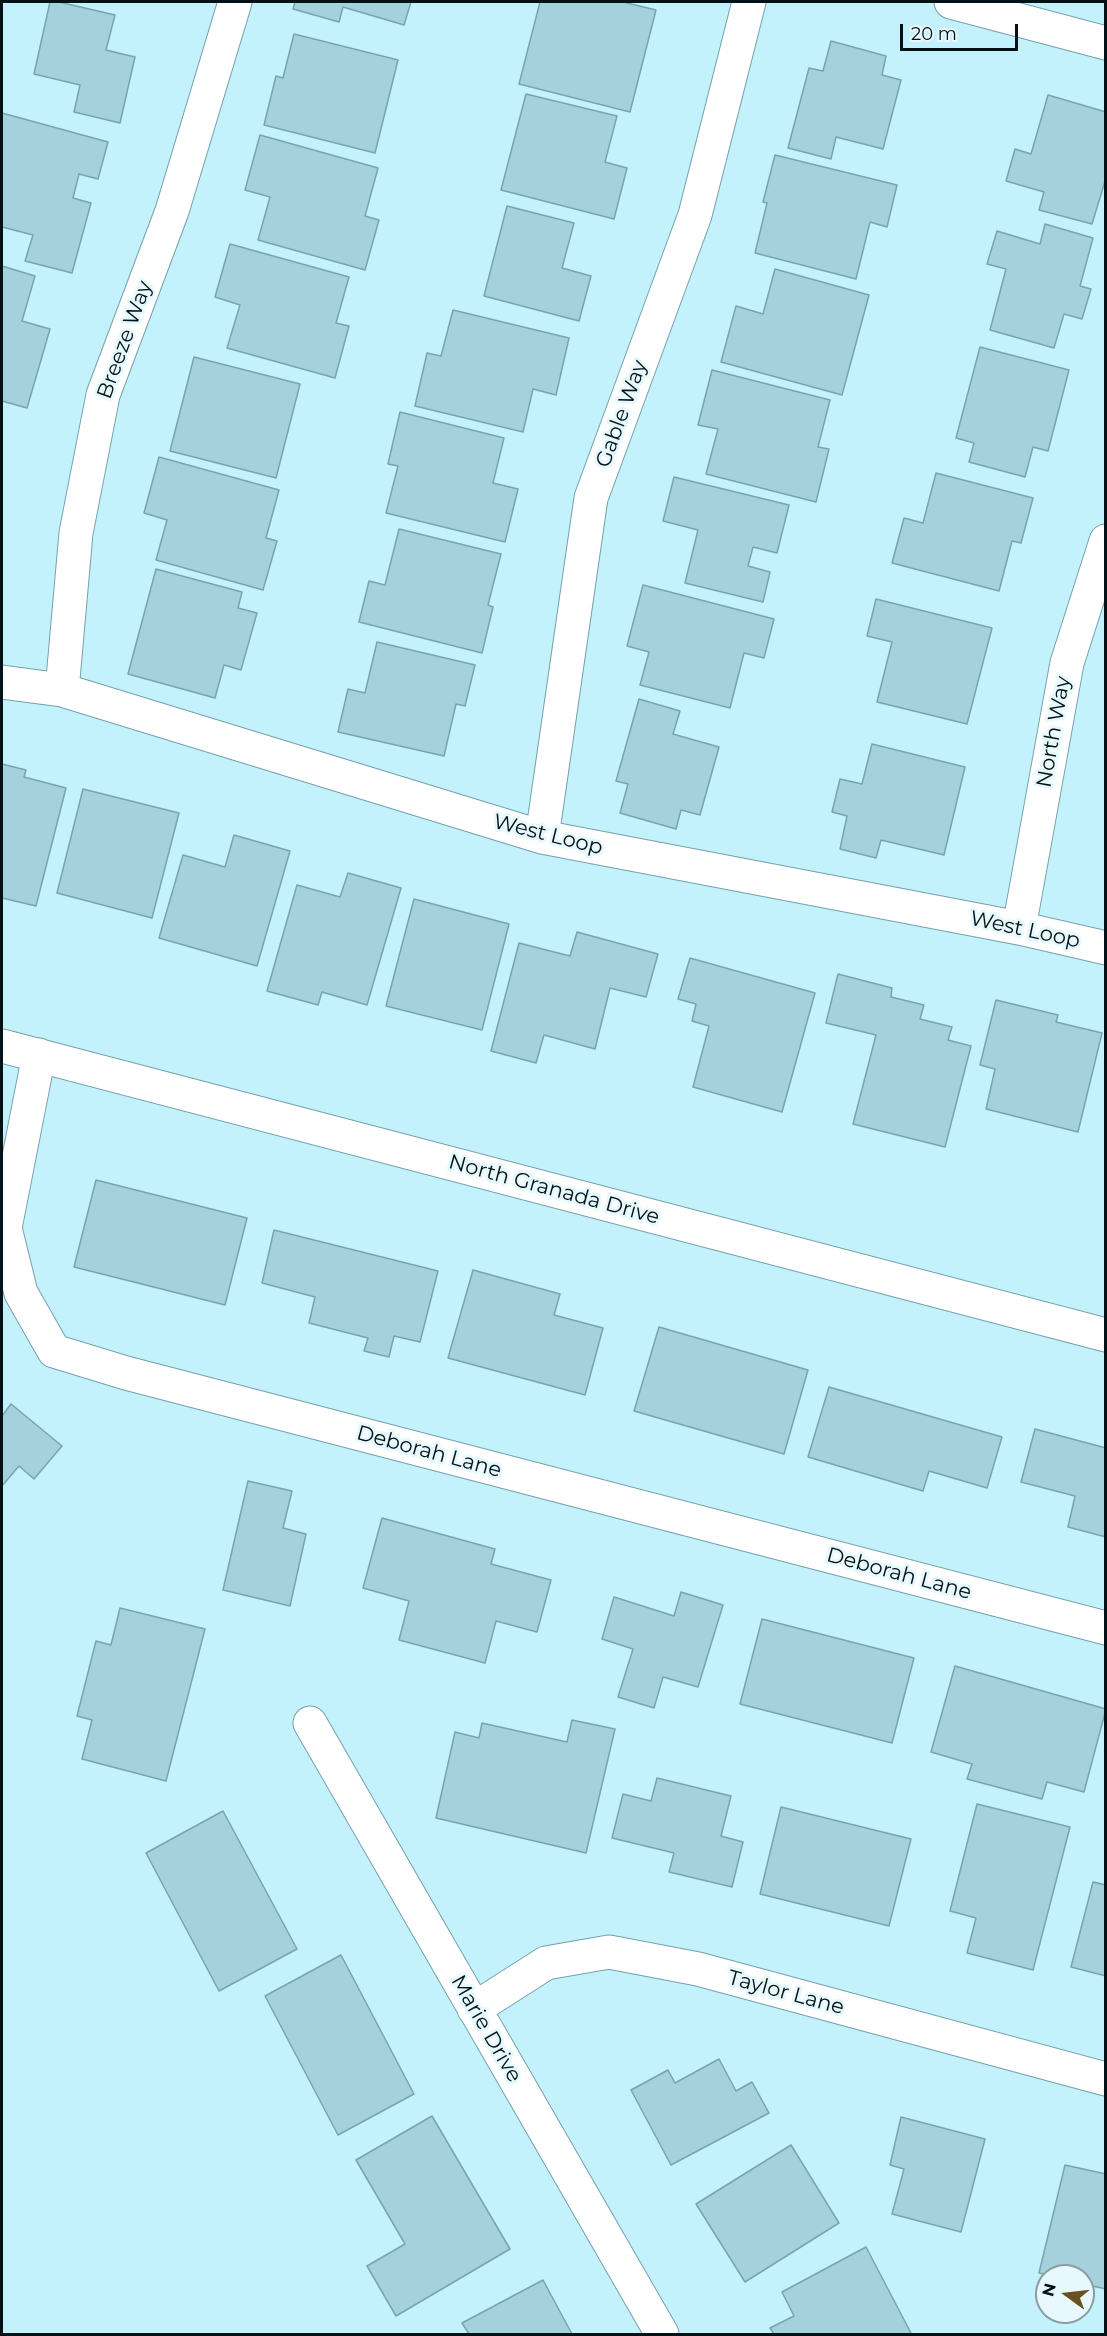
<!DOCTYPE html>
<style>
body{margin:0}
#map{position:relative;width:1107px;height:2336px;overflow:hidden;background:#c3f1fc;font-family:Montserrat,sans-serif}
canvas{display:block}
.frame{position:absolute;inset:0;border:3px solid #031216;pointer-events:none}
.north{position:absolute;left:1035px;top:2264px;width:60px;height:60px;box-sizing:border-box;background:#e7f9fd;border:2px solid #8c9da1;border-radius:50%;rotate:285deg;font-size:16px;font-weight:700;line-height:24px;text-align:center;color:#031216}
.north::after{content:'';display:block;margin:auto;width:21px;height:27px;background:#6a5122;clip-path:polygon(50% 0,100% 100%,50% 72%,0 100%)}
.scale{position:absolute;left:900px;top:24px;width:118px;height:27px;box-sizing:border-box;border:3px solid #031216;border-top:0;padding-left:8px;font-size:18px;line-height:21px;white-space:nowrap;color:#031216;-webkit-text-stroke:4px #e7f9fd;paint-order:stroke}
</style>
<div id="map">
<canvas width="1107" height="2336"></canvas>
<div class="frame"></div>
<div class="north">N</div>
<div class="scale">20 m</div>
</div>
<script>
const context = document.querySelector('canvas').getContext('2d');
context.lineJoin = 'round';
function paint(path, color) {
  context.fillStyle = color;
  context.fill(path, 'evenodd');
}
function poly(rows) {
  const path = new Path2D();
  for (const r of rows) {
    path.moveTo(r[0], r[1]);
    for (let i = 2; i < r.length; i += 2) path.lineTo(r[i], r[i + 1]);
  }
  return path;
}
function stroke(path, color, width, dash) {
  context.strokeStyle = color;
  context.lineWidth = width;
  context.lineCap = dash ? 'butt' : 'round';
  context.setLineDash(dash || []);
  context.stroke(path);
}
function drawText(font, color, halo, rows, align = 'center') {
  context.font = font + ' Montserrat,sans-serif';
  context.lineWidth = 6;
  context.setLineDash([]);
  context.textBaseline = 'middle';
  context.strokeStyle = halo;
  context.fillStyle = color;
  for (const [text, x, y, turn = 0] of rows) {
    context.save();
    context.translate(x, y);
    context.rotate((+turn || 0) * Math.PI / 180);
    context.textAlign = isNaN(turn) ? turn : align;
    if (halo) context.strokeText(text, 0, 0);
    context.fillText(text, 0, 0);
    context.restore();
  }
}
const building = poly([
 [50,2,59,2,115,15,106,50,135,57,120,123,74,112,80,85,34,74,50,2],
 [295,2,411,2,404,25,343,7,339,22,293,9,295,2],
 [540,2,623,2,656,10,630,112,519,84,540,2],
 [294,34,398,60,375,153,264,125,276,76,283,78,294,34],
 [831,41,886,56,882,75,901,80,883,149,836,137,831,159,788,148,809,68,823,71,831,41],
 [526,94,617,116,605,162,627,168,614,219,501,190,526,94],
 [1048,95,1106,112,1106,178,1092,224,1039,210,1044,192,1006,181,1015,149,1031,154,1048,95],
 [2,113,108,142,98,179,79,174,73,198,91,203,72,273,25,261,33,235,2,227,2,113],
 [260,135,378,168,365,216,379,220,365,270,258,240,270,197,245,190,260,135],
 [775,155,897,185,887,227,870,222,856,279,755,253,767,203,763,202,775,155],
 [507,206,574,223,562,268,591,276,579,321,484,296,507,206],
 [1045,224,1093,238,1080,286,1091,289,1082,319,1064,314,1054,348,990,330,1006,269,987,264,997,231,1040,244,1045,224],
 [230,244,349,277,336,323,349,326,335,378,227,348,240,305,215,297,230,244],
 [2,266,35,276,22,321,50,329,27,408,2,401,2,266],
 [775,269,869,295,842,395,721,362,736,306,763,314,775,269],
 [453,310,569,338,556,395,533,389,523,432,415,406,427,353,441,356,453,310],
 [980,347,1069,370,1048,451,1033,447,1025,477,969,462,974,443,956,438,980,347],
 [194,357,300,384,276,478,170,451,194,357],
 [712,370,830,400,818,447,829,449,816,502,706,474,718,429,698,425,712,370],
 [400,412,504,438,493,483,518,489,505,542,386,513,398,466,388,464,400,412],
 [159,457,279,490,266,538,277,541,263,590,156,560,167,520,144,513,159,457],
 [936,473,1033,498,1021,543,1012,541,999,591,892,563,904,518,923,523,936,473],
 [674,477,789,505,777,553,753,547,748,566,770,572,763,602,685,583,698,530,663,521,674,477],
 [399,529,501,554,488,605,493,607,482,653,359,622,369,581,385,585,399,529],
 [156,569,242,592,238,608,257,613,241,670,224,665,215,698,128,674,156,569],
 [643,585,774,619,764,658,744,653,730,708,640,685,649,652,627,646,643,585],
 [876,599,992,628,967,724,877,702,892,642,867,636,876,599],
 [377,642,475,665,465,706,456,704,444,756,338,732,348,689,365,693,377,642],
 [639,699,680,711,673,734,719,747,700,815,681,810,676,829,620,813,628,784,616,781,639,699],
 [872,744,965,767,944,855,881,840,876,858,840,849,847,816,832,812,840,779,862,784,872,744],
 [2,764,26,770,24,777,66,788,36,906,2,898,2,764],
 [83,789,179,813,152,918,57,893,83,789],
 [234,835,290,851,257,966,159,938,183,855,225,867,234,835],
 [348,873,401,888,367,1005,322,992,318,1005,267,991,297,885,340,897,348,873],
 [414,899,509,924,482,1030,386,1006,414,899],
 [577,932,658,954,646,997,610,988,595,1049,544,1035,536,1063,491,1051,519,943,570,956,577,932],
 [690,958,815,993,782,1112,693,1087,709,1026,692,1021,696,1004,678,999,690,958],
 [838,974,892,988,891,997,924,1005,920,1019,952,1027,948,1040,971,1046,945,1147,853,1124,876,1035,826,1023,838,974],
 [996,1000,1058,1015,1056,1022,1102,1033,1078,1132,986,1109,995,1069,980,1065,996,1000],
 [96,1180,247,1218,225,1305,74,1267,96,1180],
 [274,1230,438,1271,420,1342,394,1336,389,1357,364,1351,368,1338,309,1323,315,1297,262,1283,274,1230],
 [473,1270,560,1294,554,1315,603,1328,585,1395,448,1358,473,1270],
 [659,1327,808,1370,784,1454,634,1411,659,1327],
 [829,1387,1002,1437,987,1488,929,1471,923,1491,808,1457,829,1387],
 [11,1404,62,1446,34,1479,19,1466,2,1486,2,1416,11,1404],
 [1035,1429,1106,1448,1106,1537,1068,1527,1075,1496,1021,1482,1035,1429],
 [248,1481,292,1491,283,1528,306,1534,290,1606,223,1590,248,1481],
 [382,1518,495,1549,491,1564,551,1580,537,1632,496,1621,485,1663,399,1640,409,1601,363,1588,382,1518],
 [681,1592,723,1605,698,1687,663,1677,654,1708,618,1697,633,1649,602,1639,614,1597,674,1616,681,1592],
 [120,1608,205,1629,166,1781,82,1759,92,1720,77,1716,96,1641,111,1645,120,1608],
 [762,1619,914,1658,892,1743,740,1704,762,1619],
 [955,1666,1106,1709,1084,1792,1047,1782,1042,1799,967,1779,972,1764,931,1752,955,1666],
 [572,1720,615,1729,586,1853,436,1818,455,1732,479,1738,482,1723,567,1742,572,1720],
 [657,1778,731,1796,721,1836,743,1842,732,1887,669,1872,674,1853,612,1838,623,1794,651,1801,657,1778],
 [977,1804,1070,1827,1033,1970,967,1953,976,1918,950,1911,977,1804],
 [781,1807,911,1839,889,1926,760,1894,781,1807],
 [223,1811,297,1949,219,1991,146,1853,223,1811],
 [1093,1882,1106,1885,1106,1976,1071,1967,1093,1882],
 [341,1955,414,2094,338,2135,265,1996,341,1955],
 [719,2059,736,2091,752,2082,769,2113,671,2165,631,2090,668,2070,675,2083,719,2059],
 [432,2116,510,2249,396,2316,367,2266,405,2244,356,2160,432,2116],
 [901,2117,985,2139,961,2232,892,2214,904,2169,890,2165,901,2117],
 [791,2145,839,2223,745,2282,696,2204,791,2145],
 [1065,2165,1106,2174,1106,2289,1083,2284,1083,2276,1050,2276,1039,2273,1065,2165],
 [866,2247,911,2333,908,2334,774,2334,770,2328,794,2316,782,2292,866,2247],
 [543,2280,572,2334,469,2334,462,2323,543,2280]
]);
const minor = poly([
 [951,2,1106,43],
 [2,682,62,690,542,837,1019,928,1106,948],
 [62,690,76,533,103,395,172,211,235,2],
 [542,837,591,498,695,215,749,2],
 [1019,928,1067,663,1106,541],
 [2,1046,1106,1335],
 [39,1055,5,1228,21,1293,54,1351,126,1373,1106,1628],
 [310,1723,662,2334],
 [474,2009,546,1963,609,1952,698,1969,1106,2079]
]);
const streetNames = [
 ["Breeze Way",125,340,-70],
 ["Gable Way",622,414,-70],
 ["North Way",1054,732,-80],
 ["West Loop",548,835,14],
 ["West Loop",1025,930,12],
 ["North Granada Drive",554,1190,15],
 ["Deborah Lane",429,1452,15],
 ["Deborah Lane",899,1574,15],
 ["Taylor Lane",786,1993,15],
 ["Marie Drive",486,2029,60]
];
paint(building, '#a4d1db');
stroke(building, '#78a4ae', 1.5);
stroke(minor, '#75a1ab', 35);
stroke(minor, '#fff', 33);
drawText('21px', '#031216', '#e7f9fd', streetNames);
</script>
